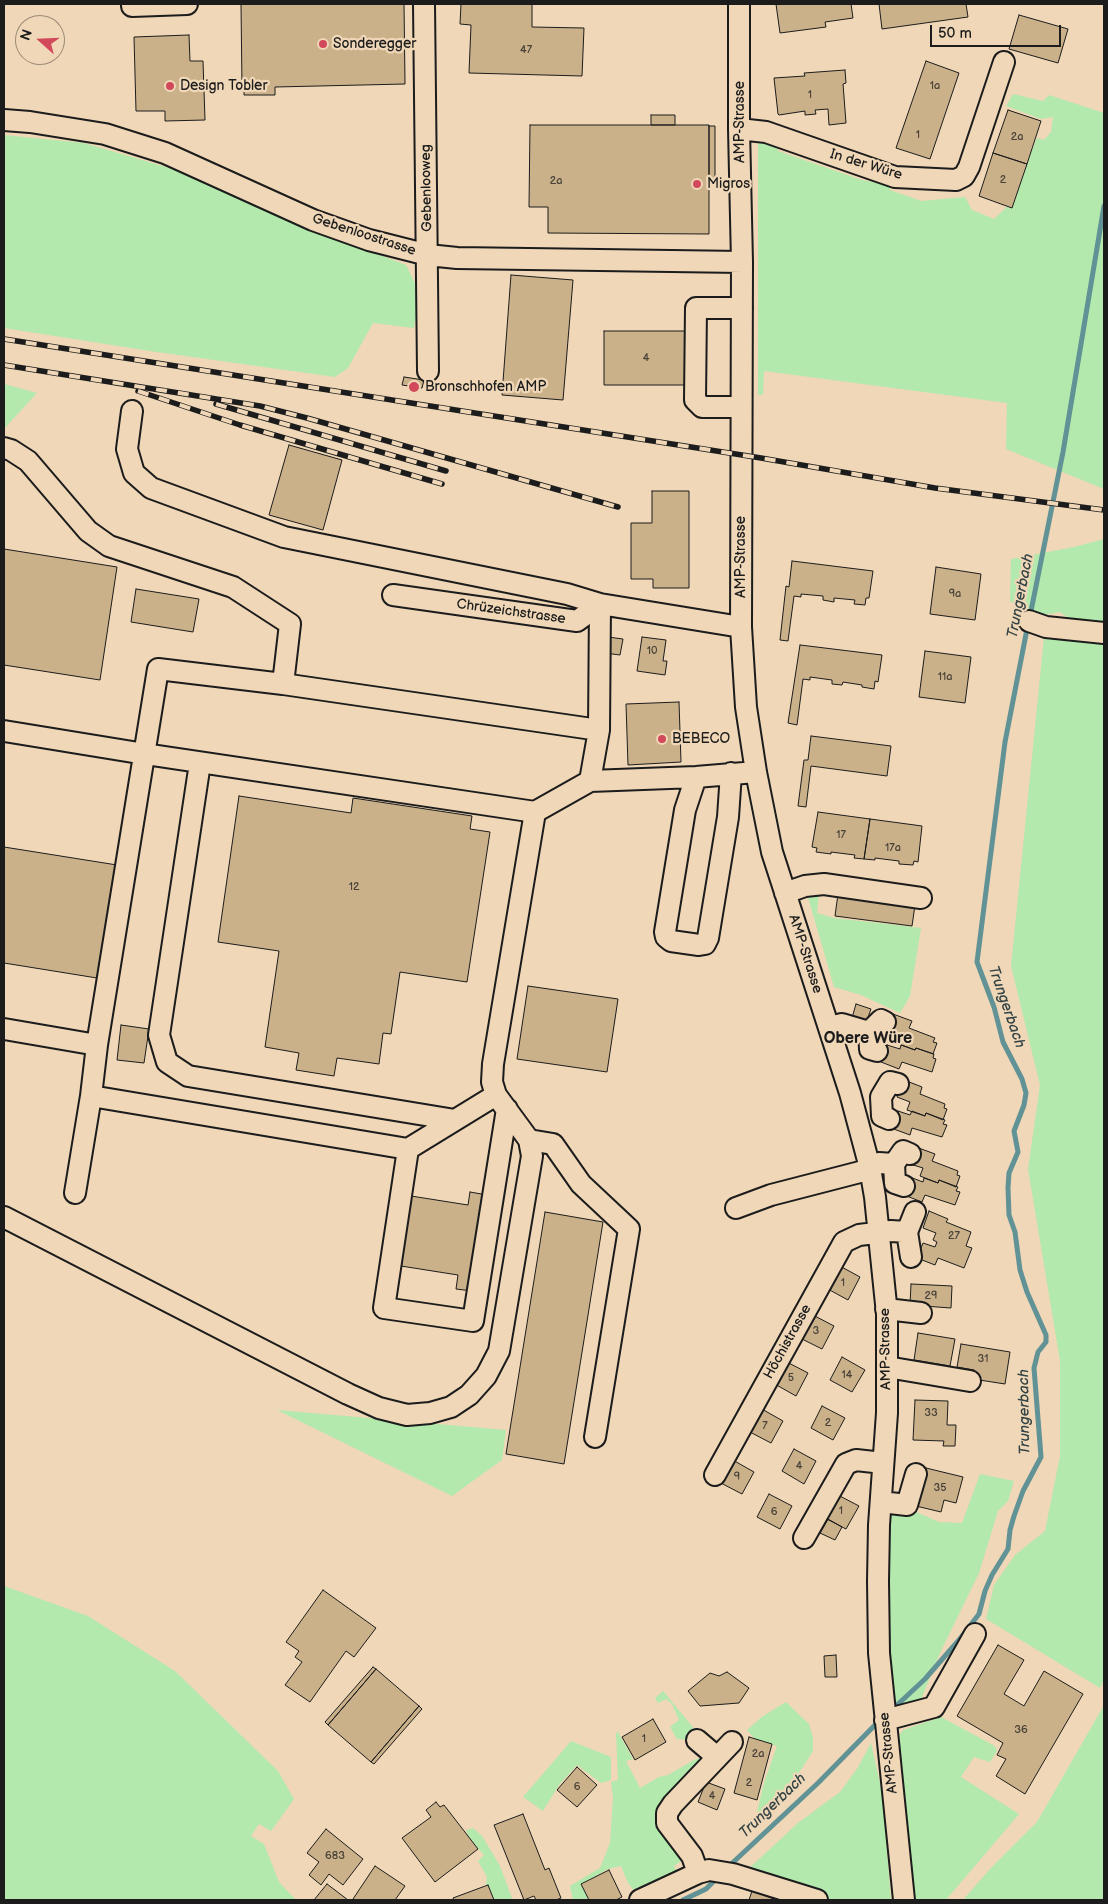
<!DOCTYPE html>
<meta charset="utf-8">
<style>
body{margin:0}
#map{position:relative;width:1108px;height:1904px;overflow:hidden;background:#efd7b7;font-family:"Balsamiq Sans",sans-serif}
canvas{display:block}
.frame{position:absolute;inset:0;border:5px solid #1c1c1c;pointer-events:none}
.north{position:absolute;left:15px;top:15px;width:50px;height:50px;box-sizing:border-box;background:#efd7b7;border:1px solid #9b8c79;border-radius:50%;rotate:290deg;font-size:14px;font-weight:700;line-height:20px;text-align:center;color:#1c1c1c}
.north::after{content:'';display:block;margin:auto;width:18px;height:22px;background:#d1495b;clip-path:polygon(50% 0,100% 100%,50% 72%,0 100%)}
.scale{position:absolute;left:930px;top:25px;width:131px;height:22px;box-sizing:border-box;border:2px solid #1c1c1c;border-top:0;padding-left:6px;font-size:15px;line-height:18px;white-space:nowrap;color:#1c1c1c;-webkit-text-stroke:4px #efd7b7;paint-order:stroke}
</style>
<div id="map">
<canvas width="1108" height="1904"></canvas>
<div class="frame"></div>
<div class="north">N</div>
<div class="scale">50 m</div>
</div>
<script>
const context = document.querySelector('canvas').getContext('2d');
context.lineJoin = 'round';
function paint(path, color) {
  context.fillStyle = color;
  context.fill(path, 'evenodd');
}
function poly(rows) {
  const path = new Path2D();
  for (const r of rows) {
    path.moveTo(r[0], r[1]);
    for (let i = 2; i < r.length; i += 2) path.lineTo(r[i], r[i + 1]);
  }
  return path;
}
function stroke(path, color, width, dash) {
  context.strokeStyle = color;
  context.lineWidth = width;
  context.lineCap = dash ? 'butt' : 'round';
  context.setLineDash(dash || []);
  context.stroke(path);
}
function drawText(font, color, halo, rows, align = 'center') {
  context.font = font + ' "Balsamiq Sans",sans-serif';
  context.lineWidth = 4.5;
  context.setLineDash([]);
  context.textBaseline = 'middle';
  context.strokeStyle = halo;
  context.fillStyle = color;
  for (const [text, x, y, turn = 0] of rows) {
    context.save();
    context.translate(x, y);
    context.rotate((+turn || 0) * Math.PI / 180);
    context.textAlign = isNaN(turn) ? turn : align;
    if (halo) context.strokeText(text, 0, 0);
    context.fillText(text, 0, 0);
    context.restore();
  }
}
const green = poly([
 [1013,94,1043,101,1049,95,1104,113,1104,489,1006,449,1007,403,764,371,763,395,758,395,758,145,759,142,766,140,777,144,778,151,862,180,890,185,890,190,921,201,965,197,972,210,994,219,1010,204,1037,138,1044,140,1051,132,1053,117,1041,119,1006,106],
 [4,135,84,143,190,174,326,234,406,265,421,295,414,328,373,323,348,368,335,377,150,351,4,328],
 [4,384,37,393,4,429],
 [1104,539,1104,631,1089,633,1060,612,1033,617,1010,601,1011,559,1074,547],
 [1045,627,1104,637,1104,1680,1100,1688,986,1619,994,1585,1015,1555,1045,1531,1060,1456,1060,1361,1028,1169,1040,1085,1011,966],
 [819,893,817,913,834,918,921,928,910,996,900,1013,861,995,834,987,808,897],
 [277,1410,506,1430,502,1460,452,1496],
 [980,1474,1014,1481,1008,1501,998,1511,979,1573,940,1653,920,1702,889,1710,887,1643,888,1559,891,1511,909,1509,939,1522,962,1523],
 [4,1586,88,1616,175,1671,278,1771,294,1799,271,1831,259,1824,251,1836,264,1844,279,1882,296,1900,4,1900],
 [663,1691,696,1731,689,1740,677,1739,670,1727,679,1720,672,1704,666,1699,658,1703,655,1698],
 [786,1702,809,1724,813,1738,813,1751,786,1793,767,1816,757,1812,764,1783,777,1746,756,1740,747,1730,763,1716],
 [1104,1705,1104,1900,963,1900,990,1869,1037,1822],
 [941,1717,995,1746,997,1751,990,1762,974,1757,961,1777,1019,1814,946,1900,914,1900,895,1741,903,1730],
 [618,1732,633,1759,626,1761,640,1788,659,1777,668,1775,694,1760,703,1757,705,1758,666,1801,685,1858,674,1866,678,1873,640,1894,635,1892,628,1883,621,1866,608,1869,585,1882,582,1885,589,1900,573,1900,570,1886,600,1868,610,1843,613,1798,611,1782,618,1780,616,1733],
 [571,1741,611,1757,611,1780,601,1783,577,1765,559,1785,543,1811,523,1797],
 [871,1743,882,1792,891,1900,830,1900,746,1871,798,1823,840,1792,857,1769],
 [473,1828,482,1836,500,1866,512,1898,510,1900,497,1900,492,1898,486,1884,487,1877,478,1861,484,1855,469,1838,466,1830]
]);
const stream = poly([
 [1030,616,1063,452,1104,206],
 [896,1706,925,1679,959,1640,979,1614,985,1591,992,1575,1008,1549,1010,1530,1014,1516,1023,1491,1041,1457,1034,1368,1038,1352,1046,1342,1046,1335,1027,1292,1020,1270,1015,1232,1009,1215,1008,1188,1009,1173,1018,1152,1014,1131,1024,1105,1026,1093,1022,1079,1003,1042,994,1007,977,962,1005,742,1028,624],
 [727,1868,818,1783,876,1724],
 [683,1900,706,1889,718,1877]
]);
const building = poly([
 [241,4,404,4,405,84,275,87,275,95,244,95,244,87,242,87,241,4],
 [461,4,532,4,532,27,584,28,582,76,469,73,471,25,460,24,461,4],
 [776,4,851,4,853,18,825,22,826,27,780,33,776,4],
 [879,4,966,4,968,17,882,29,879,4],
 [1019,15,1068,29,1058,63,1009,49,1019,15],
 [189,35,190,61,203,61,205,120,165,121,165,111,136,111,134,37,189,35],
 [926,61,959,73,930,159,896,148,926,61],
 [845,70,846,83,843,84,846,123,829,125,828,109,815,110,816,114,805,115,805,111,779,115,778,114,774,78,805,76,804,73,845,70],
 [1008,110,1041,121,1027,164,993,153,1008,110],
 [651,115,675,115,675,125,651,125,651,115],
 [530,125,709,125,709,234,548,233,548,207,529,207,530,125],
 [709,126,715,126,715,180,709,180,709,126],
 [993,153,1027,164,1012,208,979,196,993,153],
 [511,275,573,280,563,400,502,395,511,275],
 [604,331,688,331,687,385,604,385,604,331],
 [404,377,424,380,422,388,402,385,404,377],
 [289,445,342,460,323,530,269,515,289,445],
 [652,491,689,491,689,588,653,588,653,579,631,579,631,523,652,523,652,491],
 [4,549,117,567,100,680,4,665,4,549],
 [792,561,873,571,869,598,866,598,865,605,854,604,855,600,834,598,834,602,823,600,823,596,801,594,801,597,794,596,788,641,780,640,786,586,789,587,792,561],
 [936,567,981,574,975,620,930,614,936,567],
 [136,589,199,599,193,632,131,622,136,589],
 [608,637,623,639,620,655,605,653,608,637],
 [642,637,666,640,663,661,667,661,665,675,637,671,642,637],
 [800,645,882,655,878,682,875,681,874,689,862,687,862,685,843,682,842,685,832,684,832,680,810,677,810,680,803,679,797,725,788,723,800,645],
 [925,651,971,657,965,703,919,697,925,651],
 [679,702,681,762,628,765,626,704,679,702],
 [811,736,891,746,887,776,811,766,806,807,798,806,804,760,808,760,811,736],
 [239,796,351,813,353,798,472,816,470,829,490,832,467,982,400,972,391,1034,383,1033,379,1064,337,1058,334,1076,296,1070,299,1053,265,1047,279,951,218,942,239,796],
 [818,812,870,819,864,859,854,858,855,855,831,852,831,854,816,852,817,848,812,847,818,812],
 [870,819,922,826,918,862,914,861,913,865,899,864,899,861,875,858,875,860,864,859,870,819],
 [4,847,117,865,97,978,4,963,4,847],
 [838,894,915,905,912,926,835,916,838,894],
 [528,986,618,999,607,1072,517,1059,528,986],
 [856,1004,871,1009,866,1023,852,1018,856,1004],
 [893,1014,912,1021,909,1028,935,1038,933,1042,937,1043,933,1054,916,1048,915,1050,896,1043,900,1036,887,1031,893,1014],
 [121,1025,149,1029,144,1063,117,1060,121,1025],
 [887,1045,900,1049,901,1045,915,1050,916,1048,934,1054,933,1058,936,1059,932,1072,902,1062,899,1069,881,1062,887,1045],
 [904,1080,922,1087,920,1094,945,1104,944,1108,947,1109,943,1120,926,1113,925,1116,907,1110,910,1102,897,1097,904,1080],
 [898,1111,910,1115,912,1111,925,1116,926,1113,945,1120,943,1124,947,1125,942,1137,912,1128,910,1135,891,1128,898,1111],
 [916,1147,935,1154,932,1161,958,1171,957,1175,960,1176,956,1187,939,1180,938,1183,920,1176,923,1168,910,1164,916,1147],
 [910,1177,923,1182,924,1178,938,1183,939,1180,958,1187,956,1191,960,1192,955,1205,925,1195,922,1202,904,1195,910,1177],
 [470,1192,487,1195,472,1291,456,1289,458,1275,401,1266,411,1196,468,1205,470,1192],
 [929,1211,948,1219,946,1222,971,1232,966,1246,972,1248,964,1268,938,1258,935,1265,917,1258,923,1243,935,1247,937,1242,933,1240,936,1233,923,1228,929,1211],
 [545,1212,603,1222,564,1464,506,1454,545,1212],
 [838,1265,860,1277,848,1300,826,1288,838,1265],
 [911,1284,952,1286,951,1308,910,1305,911,1284],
 [811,1314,834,1326,822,1349,798,1337,811,1314],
 [918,1333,955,1339,950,1366,914,1360,918,1333],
 [961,1344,1010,1352,1005,1384,973,1379,974,1370,957,1367,961,1344],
 [842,1357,865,1370,852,1392,830,1380,842,1357],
 [785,1361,808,1373,796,1396,773,1383,785,1361],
 [915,1400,948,1401,947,1425,956,1425,955,1446,943,1446,944,1441,913,1440,915,1400],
 [822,1406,845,1418,833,1440,811,1428,822,1406],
 [760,1408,783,1421,771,1443,748,1431,760,1408],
 [794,1449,816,1461,804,1484,782,1471,794,1449],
 [731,1459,754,1472,742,1494,719,1482,731,1459],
 [926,1468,963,1477,956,1503,944,1500,941,1512,916,1506,926,1468],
 [769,1494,792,1506,780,1529,757,1517,769,1494],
 [836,1494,859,1506,846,1529,823,1517,836,1494],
 [828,1519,842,1527,835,1540,820,1533,828,1519],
 [323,1590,376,1628,354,1657,346,1651,310,1702,285,1685,302,1662,295,1657,299,1651,286,1642,323,1590],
 [998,1645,1024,1660,1004,1694,1024,1706,1044,1671,1083,1694,1025,1794,996,1776,1006,1759,997,1755,1003,1743,957,1716,998,1645],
 [836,1655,837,1677,825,1677,824,1656,836,1655],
 [373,1667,376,1669,328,1725,325,1722,373,1667],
 [376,1669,419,1706,371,1762,328,1725,376,1669],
 [727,1672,749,1688,739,1703,700,1706,688,1691,710,1673,719,1676,727,1672],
 [419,1706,422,1709,374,1764,371,1762,419,1706],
 [653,1719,666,1742,635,1760,622,1737,653,1719],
 [749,1737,772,1744,757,1800,734,1793,749,1737],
 [577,1767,597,1785,577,1807,557,1790,577,1767],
 [706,1782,725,1789,717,1810,698,1802,706,1782],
 [436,1802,440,1807,444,1805,478,1849,435,1882,402,1838,431,1817,426,1810,436,1802],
 [523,1814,545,1870,549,1868,561,1898,556,1900,536,1900,534,1896,524,1900,494,1825,523,1814],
 [326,1829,363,1859,343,1885,329,1874,321,1885,309,1875,319,1862,307,1853,326,1829],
 [375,1866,405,1886,395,1900,355,1900,353,1899,375,1866],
 [609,1870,622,1897,616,1900,589,1900,581,1884,609,1870],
 [327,1884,348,1900,314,1900,327,1884],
 [488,1885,494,1900,454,1900,453,1898,488,1885],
 [752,1891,777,1900,749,1900,752,1891]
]);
const minor = poly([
 [132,4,132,6,187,4],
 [424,4,428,371],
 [739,4,739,129,742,262,741,627,746,707,756,772,772,852,850,1093,870,1168,875,1197,887,1314,887,1413,879,1525,878,1581,879,1653,904,1900],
 [4,120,30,122,105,134,165,153,313,220,369,240,428,255,457,258,742,262],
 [739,129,766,132,895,177,956,180,964,176,969,167,1004,62],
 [741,407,702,407,695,400,696,308,742,308],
 [132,411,127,449,134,473,151,488,284,537,567,594,600,604,599,730],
 [4,448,11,450,28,461,88,531,109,546,233,587,290,624,283,684],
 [393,595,577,621,600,604,741,627],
 [1029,621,1046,627,1104,633],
 [4,731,145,754,535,812,590,781,696,777,756,772],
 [200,763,159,1035,167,1062,188,1076,455,1120],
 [696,777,685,810,665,932,666,937,671,941,699,945,705,944,708,938,728,817,731,773],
 [785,893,805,886,824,884,921,898],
 [830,1027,842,1024,869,1032],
 [4,1029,97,1045],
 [877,1051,870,1049,869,1032,881,1020,885,1022],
 [496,1095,408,1149,91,1096,97,1045,158,669,283,684,599,730,590,781],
 [889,1119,882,1116,881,1097,890,1082,898,1084],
 [529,1140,553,1144,581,1184,629,1229,595,1437],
 [408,1149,384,1308,473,1321,507,1109],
 [904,1186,895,1183,894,1164,903,1151,910,1154],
 [75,1193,91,1096],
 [736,1208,771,1195,860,1172,879,1163,894,1164],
 [4,1217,348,1394,379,1408,407,1415,430,1413,451,1407,469,1395,486,1376,499,1351,532,1156,529,1140,496,1095,492,1082,493,1064,535,812],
 [907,1232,915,1212],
 [886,1309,921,1313],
 [887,1367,970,1381],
 [715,1475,844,1242,859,1235,891,1231,907,1232,911,1257],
 [881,1502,907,1505,916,1474],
 [804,1538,846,1464,856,1460,883,1463],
 [885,1720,934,1707,975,1634],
 [697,1740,717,1757],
 [698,1873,692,1856,667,1823,667,1813,673,1804,732,1742],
 [640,1900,698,1873,709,1870,733,1874,817,1900]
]);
const rail = poly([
 [4,339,761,458,935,488,1104,510],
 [4,365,260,406,307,418,618,507],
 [138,391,240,425,442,484],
 [216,404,446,471]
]);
const markers = [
 [323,44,5,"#d1495b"],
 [170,86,5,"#d1495b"],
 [697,184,5,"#d1495b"],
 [414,387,6,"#d1495b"],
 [662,739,5,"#d1495b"]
];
const numberNames = [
 ["47",526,50],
 ["1a",935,86],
 ["1",810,95],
 ["1",918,135],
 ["2a",1017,137],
 ["2",1003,180],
 ["2a",556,181],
 ["4",646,358],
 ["9a",955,594],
 ["10",652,651],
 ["11a",945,677],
 ["17",841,835],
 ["17a",893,848],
 ["12",354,887],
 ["27",954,1236],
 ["1",843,1283],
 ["29",931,1296],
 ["3",816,1331],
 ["31",983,1359],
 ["14",847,1375],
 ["5",791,1378],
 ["33",931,1413],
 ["2",828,1423],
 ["7",765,1426],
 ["4",799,1466],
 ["9",737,1477],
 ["35",940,1488],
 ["1",841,1511],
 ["6",774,1512],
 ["36",1021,1730],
 ["1",644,1739],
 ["2a",758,1754],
 ["2",749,1783],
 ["6",577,1787],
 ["4",712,1796],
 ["683",335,1856]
];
const poiNames = [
 ["Sonderegger",333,44],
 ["Design Tobler",180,86],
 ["Migros",707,184],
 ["Bronschhofen AMP",425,387],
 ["BEBECO",672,739]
];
const streetNames = [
 ["AMP-Strasse",740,122,-90],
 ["In der Würe",866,165,17],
 ["Gebenlooweg",427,188,-91],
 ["Gebenloostrasse",364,235,18],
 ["AMP-Strasse",741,557,-90],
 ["Chrüzeichstrasse",511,612,8],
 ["AMP-Strasse",805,954,72],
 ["Höchistrasse",788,1342,-61],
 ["AMP-Strasse",886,1349,-91],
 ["AMP-Strasse",889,1753,-96]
];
const waterNames = [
 ["Trungerbach",1021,596,-79],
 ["Trungerbach",1006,1007,71],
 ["Trungerbach",1025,1412,-91],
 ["Trungerbach",773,1806,-44]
];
const quarterNames = [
 ["Obere Würe",868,1039]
];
paint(green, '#b3e9ac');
stroke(stream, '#619296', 5);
paint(building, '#cbb18a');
stroke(building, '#1c1c1c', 1);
stroke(minor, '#1c1c1c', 24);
stroke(minor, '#efd7b7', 20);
stroke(rail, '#1c1c1c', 5.5);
stroke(rail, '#efd7b7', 4, [11]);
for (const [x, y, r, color] of markers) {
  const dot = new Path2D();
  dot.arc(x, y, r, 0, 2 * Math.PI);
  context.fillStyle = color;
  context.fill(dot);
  stroke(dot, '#efd7b7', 2);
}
drawText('11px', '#484138', null, numberNames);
drawText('14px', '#1c1c1c', '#efd7b7', poiNames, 'left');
drawText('14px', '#1c1c1c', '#efd7b7', streetNames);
drawText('italic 15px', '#334345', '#efd7b7', waterNames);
drawText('bold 16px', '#1c1c1c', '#efd7b7', quarterNames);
</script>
